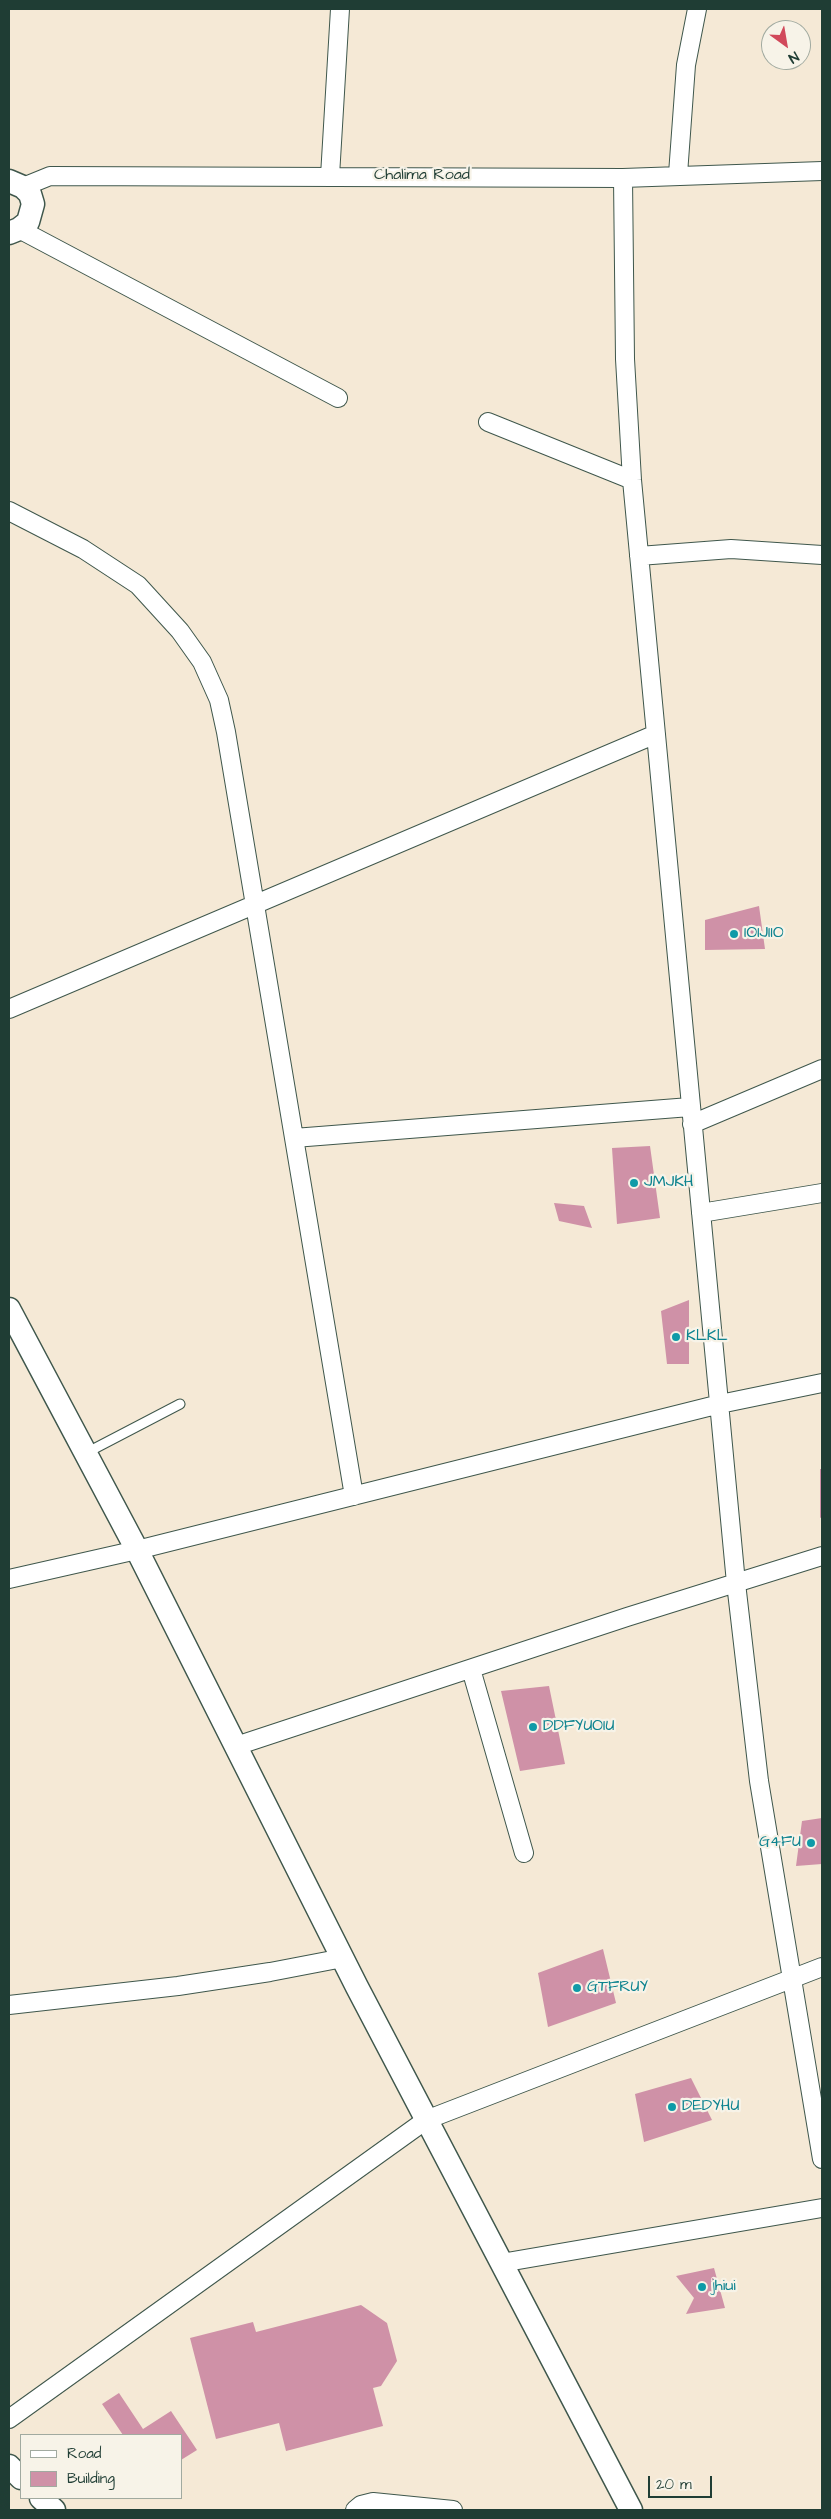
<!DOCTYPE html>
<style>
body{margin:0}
#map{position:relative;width:831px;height:2519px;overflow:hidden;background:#f5e9d6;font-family:"Architects Daughter",sans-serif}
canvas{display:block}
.frame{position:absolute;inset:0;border:10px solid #1f3d34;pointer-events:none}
.legend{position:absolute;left:20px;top:2434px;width:162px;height:65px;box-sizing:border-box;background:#f7f3e8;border:1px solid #a1aaa0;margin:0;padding:6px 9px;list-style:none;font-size:15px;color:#1f3d34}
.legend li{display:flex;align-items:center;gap:10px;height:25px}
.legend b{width:25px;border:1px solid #a1aaa0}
.north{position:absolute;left:761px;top:20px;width:50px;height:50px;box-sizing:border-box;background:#f7f3e8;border:1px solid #a1aaa0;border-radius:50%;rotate:148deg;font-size:14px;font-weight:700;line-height:20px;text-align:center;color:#1f3d34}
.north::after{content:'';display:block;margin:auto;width:18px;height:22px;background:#d1495b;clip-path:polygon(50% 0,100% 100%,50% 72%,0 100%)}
.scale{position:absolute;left:648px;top:2476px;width:64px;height:22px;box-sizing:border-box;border:2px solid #1f3d34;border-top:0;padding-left:6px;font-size:15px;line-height:18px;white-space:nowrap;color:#1f3d34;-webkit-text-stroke:4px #f7f3e8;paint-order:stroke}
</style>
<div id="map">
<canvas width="831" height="2519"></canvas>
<div class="frame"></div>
<ul class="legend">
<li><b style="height:6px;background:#fff"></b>Road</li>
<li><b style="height:14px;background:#cf91a7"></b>Building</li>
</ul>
<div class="north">N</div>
<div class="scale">20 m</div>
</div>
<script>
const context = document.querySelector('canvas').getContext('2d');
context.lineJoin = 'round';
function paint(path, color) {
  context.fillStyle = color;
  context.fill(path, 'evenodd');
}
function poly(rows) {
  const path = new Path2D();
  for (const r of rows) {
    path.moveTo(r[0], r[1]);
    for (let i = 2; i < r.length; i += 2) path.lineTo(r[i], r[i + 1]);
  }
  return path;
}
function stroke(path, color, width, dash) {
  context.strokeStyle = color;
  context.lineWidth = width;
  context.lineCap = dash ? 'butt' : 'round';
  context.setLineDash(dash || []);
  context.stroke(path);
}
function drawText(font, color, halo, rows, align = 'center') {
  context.font = font + ' "Architects Daughter",sans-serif';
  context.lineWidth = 4.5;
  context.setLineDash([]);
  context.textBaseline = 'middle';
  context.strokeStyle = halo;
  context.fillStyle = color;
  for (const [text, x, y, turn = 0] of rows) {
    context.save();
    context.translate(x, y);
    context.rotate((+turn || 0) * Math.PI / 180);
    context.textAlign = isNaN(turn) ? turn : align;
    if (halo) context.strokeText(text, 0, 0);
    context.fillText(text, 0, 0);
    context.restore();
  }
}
const building = poly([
 [759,906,765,949,705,950,705,920],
 [650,1146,660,1218,617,1224,612,1148],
 [554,1203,584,1206,592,1228,559,1221],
 [689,1300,689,1364,667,1364,661,1311],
 [820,1469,822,1469,822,1517,820,1518],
 [549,1686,565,1764,520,1771,501,1691],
 [822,1818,822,1864,796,1866,802,1821],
 [603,1949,616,2003,548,2027,538,1973],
 [691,2078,712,2120,644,2142,635,2094],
 [714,2268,725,2308,686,2314,694,2298,676,2276],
 [361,2305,387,2323,397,2361,381,2386,373,2388,383,2426,286,2451,279,2423,216,2439,190,2338,253,2322,256,2332],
 [119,2393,143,2429,171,2411,197,2450,181,2460,181,2435,123,2435,102,2404]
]);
const service = poly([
 [86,1453,180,1404]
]);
const minor = poly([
 [678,174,686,65,697,9],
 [330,176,340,9],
 [623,178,625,359,632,480,736,1583,759,1781,822,2159],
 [23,187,50,176,623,178,822,171],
 [19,229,338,398],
 [488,422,632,480],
 [9,511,83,549,138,585,180,631,202,662,219,700,226,732,354,1496],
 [639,556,731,549,822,555],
 [9,1009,656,734],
 [692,1124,822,1069],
 [294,1138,690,1107],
 [701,1213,822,1193],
 [9,1579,137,1550,720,1404,822,1383],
 [471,1669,524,1853],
 [236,1746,627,1617,822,1556],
 [9,2005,178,1986,270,1972,343,1958],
 [501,2263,822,2208],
 [9,2419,426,2120,822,1967],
 [355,2510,361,2505,373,2502,453,2510]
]);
const tertiary = poly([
 [9,181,23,187,30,194,33,204,28,222,19,229,9,233],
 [9,1309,137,1550,357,1987,631,2510],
 [9,2466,21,2478],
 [41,2498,54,2510]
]);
const markers = [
 [734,934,5,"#0f9aa8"],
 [634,1183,5,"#0f9aa8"],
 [676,1337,5,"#0f9aa8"],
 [533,1727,5,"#0f9aa8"],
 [811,1843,5,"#0f9aa8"],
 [577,1988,5,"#0f9aa8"],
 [672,2107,5,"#0f9aa8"],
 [702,2287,5,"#0f9aa8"]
];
const streetNames = [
 ["Chalima Road",422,176]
];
const cultureNames = [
 ["IOIJIIO",744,934],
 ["JMJKH",644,1183],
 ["KLKL",686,1337],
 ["DDFYUOIU",543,1727],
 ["G4FU",801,1843,"right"],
 ["GTFRUY",587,1988],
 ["DEDYHU",682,2107],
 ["jhiui",712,2287]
];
paint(building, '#cf91a7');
stroke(service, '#3f574c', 11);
stroke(minor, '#3f574c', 20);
stroke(tertiary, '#3f574c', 25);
stroke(service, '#fff', 9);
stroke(minor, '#fff', 18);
stroke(tertiary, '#fff', 22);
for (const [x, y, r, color] of markers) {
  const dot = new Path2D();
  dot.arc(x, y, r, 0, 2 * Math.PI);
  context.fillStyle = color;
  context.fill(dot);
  stroke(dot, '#f7f3e8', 2);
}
drawText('16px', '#1f3d34', '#f7f3e8', streetNames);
drawText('16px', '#0d838f', '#f7f3e8', cultureNames, 'left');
</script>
